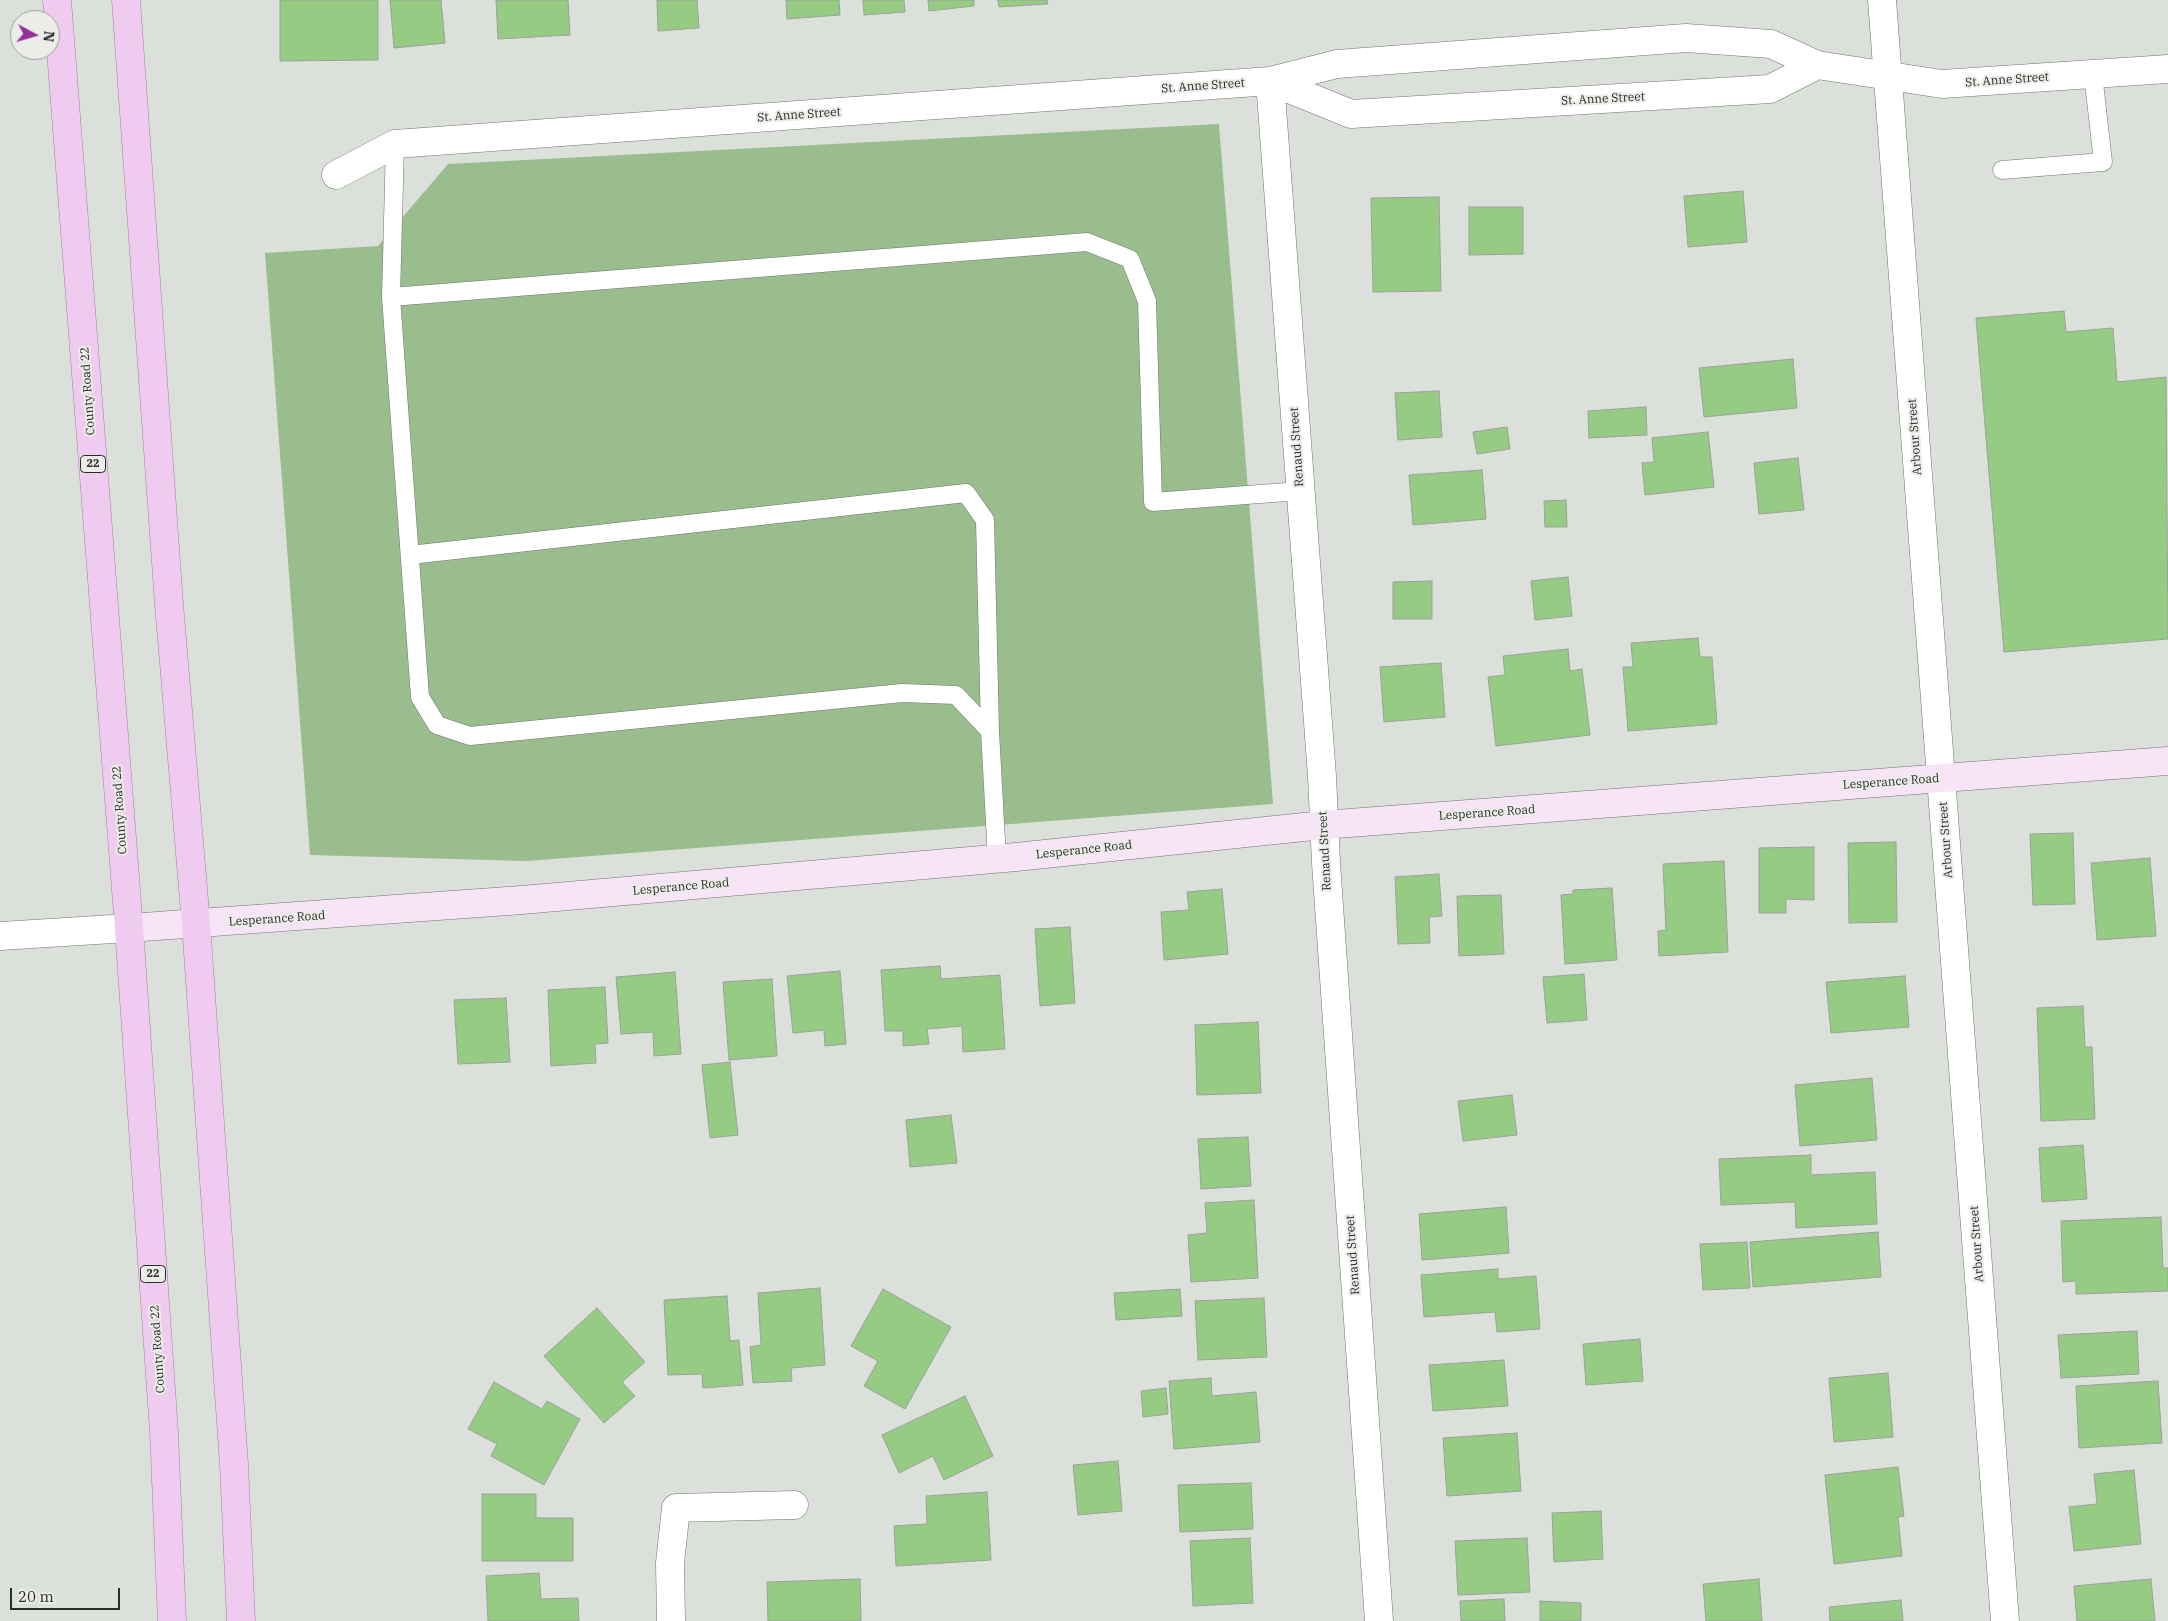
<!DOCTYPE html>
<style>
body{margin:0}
#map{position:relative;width:2168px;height:1621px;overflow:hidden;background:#dce0db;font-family:"IBM Plex Serif",serif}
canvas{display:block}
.north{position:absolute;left:10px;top:10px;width:50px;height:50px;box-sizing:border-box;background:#eaede8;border:1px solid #9ea09c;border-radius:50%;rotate:96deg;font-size:14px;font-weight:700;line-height:20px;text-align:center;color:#2b2c2a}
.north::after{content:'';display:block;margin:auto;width:18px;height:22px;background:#933199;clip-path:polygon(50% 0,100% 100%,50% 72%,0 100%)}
.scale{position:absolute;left:10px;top:1588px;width:110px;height:22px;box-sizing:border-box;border:2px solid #2b2c2a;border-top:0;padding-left:6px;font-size:15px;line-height:18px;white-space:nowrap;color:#2b2c2a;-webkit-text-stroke:4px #eaede8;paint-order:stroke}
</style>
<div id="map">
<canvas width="2168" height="1621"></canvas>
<div class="north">N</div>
<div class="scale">20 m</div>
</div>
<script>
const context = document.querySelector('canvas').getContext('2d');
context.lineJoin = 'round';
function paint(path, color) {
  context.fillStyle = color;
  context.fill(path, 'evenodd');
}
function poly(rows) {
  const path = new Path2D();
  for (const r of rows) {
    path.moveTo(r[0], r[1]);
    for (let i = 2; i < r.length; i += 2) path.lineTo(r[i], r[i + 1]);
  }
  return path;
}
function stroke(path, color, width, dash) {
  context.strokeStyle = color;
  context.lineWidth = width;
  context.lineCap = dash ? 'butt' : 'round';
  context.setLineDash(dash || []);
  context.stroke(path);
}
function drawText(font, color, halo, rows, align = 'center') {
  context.font = font + ' "IBM Plex Serif",serif';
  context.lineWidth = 4;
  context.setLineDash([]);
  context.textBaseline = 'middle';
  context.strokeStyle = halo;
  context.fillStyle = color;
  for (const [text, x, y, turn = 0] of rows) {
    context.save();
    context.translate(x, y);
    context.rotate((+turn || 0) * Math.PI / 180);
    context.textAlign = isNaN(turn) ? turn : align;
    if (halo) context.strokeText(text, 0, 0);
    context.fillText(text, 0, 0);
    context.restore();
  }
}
const green = poly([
 [1219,124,1273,804,526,861,310,855,265,253,378,246,448,164]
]);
const building = poly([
 [280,0,378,0,378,60,280,61,280,0],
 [390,0,441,0,445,43,394,48,390,0],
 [496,0,568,0,570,35,498,39,496,0],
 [657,0,697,0,699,28,658,31,657,0],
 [786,0,839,0,840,15,787,19,786,0],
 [863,0,904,0,905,12,864,15,863,0],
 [928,0,974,0,974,6,929,11,928,0],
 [998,0,1047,0,1048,4,999,7,998,0],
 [1743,191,1747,242,1688,247,1684,196,1743,191],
 [1439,197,1441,291,1373,292,1371,198,1439,197],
 [1469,207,1523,207,1523,254,1469,255,1469,207],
 [2064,311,2066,332,2113,328,2117,382,2166,377,2168,639,2004,652,1976,318,2064,311],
 [1793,359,1797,408,1704,417,1699,368,1793,359],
 [1439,391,1442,437,1398,440,1395,393,1439,391],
 [1646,407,1647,435,1589,438,1588,411,1646,407],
 [1507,427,1510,449,1477,454,1473,432,1507,427],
 [1708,432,1714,487,1645,495,1642,463,1654,462,1652,438,1708,432],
 [1798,458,1804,510,1759,514,1754,463,1798,458],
 [1482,470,1486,519,1413,525,1409,475,1482,470],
 [1566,500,1567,527,1545,527,1544,501,1566,500],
 [1568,577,1572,616,1535,620,1531,581,1568,577],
 [1432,581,1432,619,1393,619,1393,582,1432,581],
 [1698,638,1700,657,1712,657,1717,724,1628,731,1623,667,1633,667,1631,643,1698,638],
 [1568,649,1570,671,1582,669,1590,735,1496,746,1488,677,1505,675,1503,656,1568,649],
 [1441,663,1445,717,1384,722,1380,667,1441,663],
 [2073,833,2075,904,2033,905,2030,834,2073,833],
 [1896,842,1897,922,1849,923,1848,843,1896,842],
 [1814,847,1814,900,1786,899,1786,913,1759,913,1759,848,1814,847],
 [2150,858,2156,936,2097,940,2091,863,2150,858],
 [1724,861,1728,952,1659,956,1658,931,1666,930,1663,864,1724,861],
 [1439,874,1442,916,1429,917,1430,943,1398,944,1395,877,1439,874],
 [1612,888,1617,960,1565,964,1561,895,1573,894,1573,890,1612,888],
 [1222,889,1228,954,1164,960,1161,912,1189,910,1187,892,1222,889],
 [1501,895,1504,954,1459,956,1457,896,1501,895],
 [1070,927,1075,1003,1040,1006,1035,929,1070,927],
 [940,966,941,979,1000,975,1005,1049,963,1052,962,1026,927,1029,929,1044,903,1046,903,1031,885,1031,881,970,940,966],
 [840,971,846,1044,825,1046,824,1030,793,1033,787,976,840,971],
 [675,972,681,1054,654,1056,653,1032,621,1034,616,977,675,972],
 [1584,974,1587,1020,1547,1023,1543,977,1584,974],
 [1905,976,1909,1027,1831,1033,1826,982,1905,976],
 [772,979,777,1056,729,1060,723,982,772,979],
 [605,987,608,1043,595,1044,596,1063,551,1066,548,990,605,987],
 [506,998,510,1062,458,1064,454,1000,506,998],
 [2083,1006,2085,1047,2092,1047,2095,1119,2041,1121,2037,1008,2083,1006],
 [1258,1022,1261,1093,1197,1095,1195,1025,1258,1022],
 [730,1062,738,1135,710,1138,702,1065,730,1062],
 [1872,1078,1877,1140,1800,1146,1795,1085,1872,1078],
 [1512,1095,1517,1135,1463,1141,1458,1101,1512,1095],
 [951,1115,957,1163,910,1167,906,1120,951,1115],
 [1248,1137,1251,1186,1201,1189,1198,1139,1248,1137],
 [2083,1145,2087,1199,2042,1202,2039,1148,2083,1145],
 [1811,1155,1811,1175,1875,1172,1877,1224,1796,1228,1795,1202,1721,1205,1719,1159,1811,1155],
 [1254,1200,1258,1278,1191,1282,1188,1235,1207,1233,1205,1203,1254,1200],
 [1506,1207,1509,1253,1422,1260,1419,1214,1506,1207],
 [2161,1217,2163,1268,2168,1268,2168,1291,2076,1294,2076,1281,2063,1282,2061,1221,2161,1217],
 [1878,1232,1881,1277,1753,1287,1750,1242,1878,1232],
 [1747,1242,1750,1288,1703,1290,1700,1244,1747,1242],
 [1498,1269,1498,1279,1536,1276,1540,1329,1497,1332,1495,1312,1424,1317,1421,1275,1498,1269],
 [820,1288,825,1365,791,1368,792,1381,753,1383,750,1347,761,1345,758,1293,820,1288],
 [883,1289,951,1327,905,1409,864,1386,878,1361,851,1346,883,1289],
 [1180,1289,1182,1316,1116,1320,1114,1293,1180,1289],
 [727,1296,730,1341,739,1340,743,1385,703,1388,702,1374,668,1375,664,1300,727,1296],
 [1264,1298,1267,1357,1198,1360,1195,1301,1264,1298],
 [597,1308,645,1362,622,1382,635,1396,604,1423,544,1356,597,1308],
 [2137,1331,2139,1374,2061,1378,2058,1335,2137,1331],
 [1640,1339,1643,1381,1586,1385,1583,1344,1640,1339],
 [1504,1360,1508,1406,1433,1411,1429,1365,1504,1360],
 [1888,1373,1893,1437,1834,1442,1829,1378,1888,1373],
 [1211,1378,1212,1396,1256,1392,1260,1442,1174,1449,1169,1381,1211,1378],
 [2158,1381,2162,1443,2079,1448,2076,1386,2158,1381],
 [494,1382,542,1409,547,1401,580,1419,544,1485,491,1456,497,1444,468,1429,494,1382],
 [1166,1388,1168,1414,1143,1417,1141,1391,1166,1388],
 [965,1396,993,1456,944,1480,933,1456,899,1473,882,1435,965,1396],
 [1517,1433,1521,1491,1447,1496,1443,1438,1517,1433],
 [1118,1461,1122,1511,1078,1515,1073,1465,1118,1461],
 [1898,1467,1904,1516,1898,1517,1902,1556,1834,1564,1825,1475,1898,1467],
 [2134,1470,2141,1544,2074,1551,2069,1507,2097,1504,2094,1474,2134,1470],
 [1251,1483,1253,1529,1180,1532,1178,1485,1251,1483],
 [987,1492,991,1560,896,1566,894,1526,927,1524,926,1496,987,1492],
 [482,1494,536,1494,536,1518,573,1518,573,1561,482,1561,482,1494],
 [1601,1511,1603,1559,1554,1562,1552,1513,1601,1511],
 [1250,1538,1253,1603,1193,1606,1190,1541,1250,1538],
 [1527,1538,1530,1592,1458,1595,1455,1541,1527,1538],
 [539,1573,541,1599,578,1598,579,1621,488,1621,486,1576,539,1573],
 [860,1579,861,1621,768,1621,767,1582,860,1579],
 [1759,1579,1762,1621,1706,1621,1703,1584,1759,1579],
 [2151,1579,2155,1621,2077,1621,2074,1586,2151,1579],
 [1504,1599,1505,1621,1461,1621,1460,1601,1504,1599],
 [1901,1600,1903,1621,1830,1621,1829,1607,1901,1600],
 [1540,1601,1581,1603,1581,1621,1540,1621,1540,1601]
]);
const service = poly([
 [2002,170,2103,162,2093,74],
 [391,297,395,144],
 [410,555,966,493,985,520,990,731],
 [997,859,990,731,956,695,902,693,470,736,437,725,420,697,391,297,1087,242,1130,259,1147,301,1153,502,1300,491]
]);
const minor = poly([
 [1882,0,2005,1621],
 [1270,81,1322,776,1326,863,1379,1621],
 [1270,81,1351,114,1770,89,1817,65],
 [336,175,395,144,1270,81,1337,64,1686,38,1771,44,1817,65,1942,84,2168,69],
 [671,1621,670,1563,676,1508,794,1505]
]);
const tertiary = poly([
 [0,936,129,928]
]);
const secondary = poly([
 [129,928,522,900,1016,857,1323,825,2168,761]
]);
const primary = poly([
 [57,0,129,928,164,1432,172,1621],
 [126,0,169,604,196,924,234,1465,241,1621]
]);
const shields = [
 [93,464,25],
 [153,1274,25]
];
const shieldNames = [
 ["22",93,464],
 ["22",153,1274]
];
const streetNames = [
 ["St. Anne Street",2007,80,-4],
 ["St. Anne Street",1203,86,-4],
 ["St. Anne Street",1603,99,-3],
 ["St. Anne Street",799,115,-4],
 ["County Road 22",88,391,-94],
 ["Arbour Street",1915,437,-94],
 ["Renaud Street",1297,447,-94],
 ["Lesperance Road",1891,782,-4],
 ["County Road 22",120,810,-94],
 ["Lesperance Road",1487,813,-4],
 ["Arbour Street",1946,840,-94],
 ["Lesperance Road",1084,850,-6],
 ["Renaud Street",1325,851,-93],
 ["Lesperance Road",681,887,-5],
 ["Lesperance Road",277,919,-4],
 ["Arbour Street",1977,1244,-94],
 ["Renaud Street",1353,1255,-94],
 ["County Road 22",158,1349,-94]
];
paint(green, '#9abd8d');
paint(building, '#96cb83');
stroke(building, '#9da09c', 1);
stroke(service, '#717370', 19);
stroke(minor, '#717370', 29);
stroke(tertiary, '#717370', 29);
stroke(secondary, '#717370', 29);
stroke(primary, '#a37da4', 29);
stroke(service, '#fff', 18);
stroke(minor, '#fff', 28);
stroke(tertiary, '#fff', 28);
stroke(secondary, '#f7e5f7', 28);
stroke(primary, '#eecbef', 28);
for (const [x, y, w] of shields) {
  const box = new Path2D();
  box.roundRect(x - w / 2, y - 8.5, w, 17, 4);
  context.fillStyle = '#eaede8';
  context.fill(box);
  stroke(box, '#2b2c2a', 1);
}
drawText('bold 11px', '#2b2c2a', null, shieldNames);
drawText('12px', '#2b2c2a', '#eaede8', streetNames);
</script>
